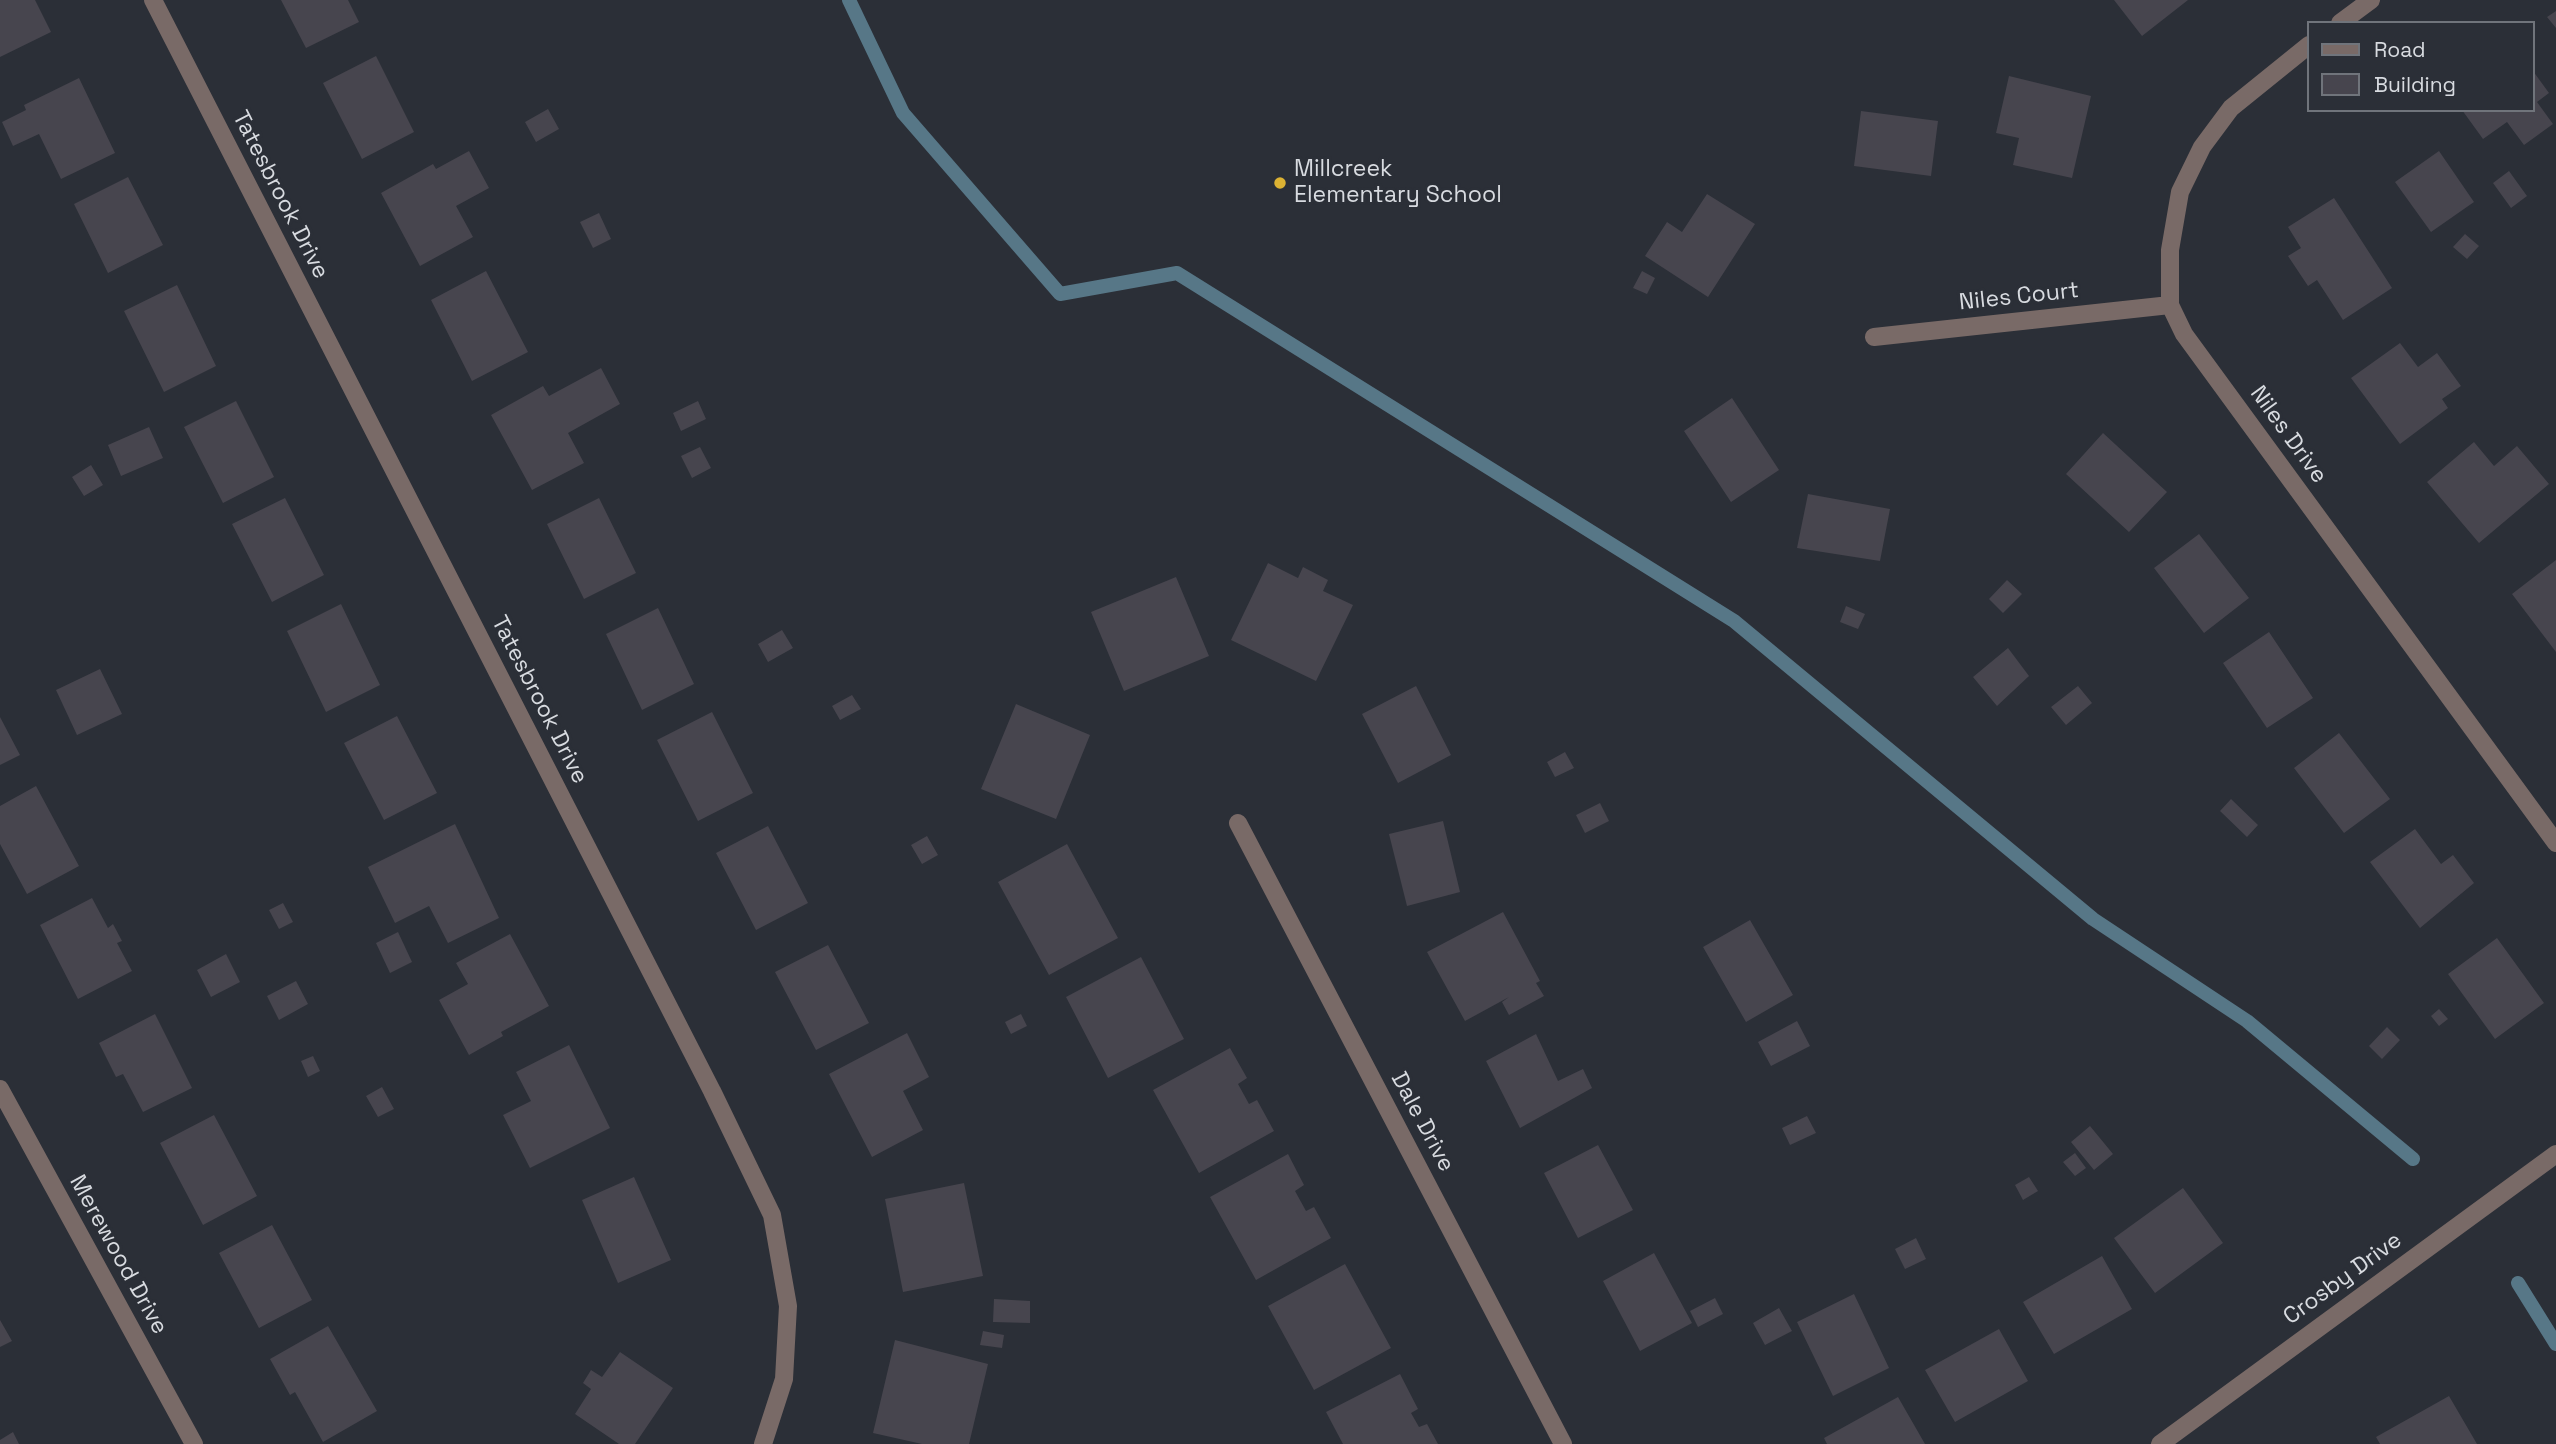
<!DOCTYPE html>
<style>
body{margin:0}
#map{position:relative;width:2556px;height:1444px;overflow:hidden;background:#2b2f37;font-family:"Space Grotesk",sans-serif}
canvas{display:block}
.legend{position:absolute;left:2307px;top:21px;width:228px;height:91px;box-sizing:border-box;background:#2b2f37;border:2px solid #70747b;margin:0;padding:9px 12px;list-style:none;font-size:21px;color:#d8dbe0}
.legend li{display:flex;align-items:center;gap:14px;height:35px}
.legend b{width:35px;border:2px solid #70747b}
</style>
<div id="map">
<canvas width="2556" height="1444"></canvas>
<ul class="legend">
<li><b style="height:9px;background:#796a67"></b>Road</li>
<li><b style="height:19px;background:#47454e"></b>Building</li>
</ul>
</div>
<script>
const ctx = document.querySelector('canvas').getContext('2d');
ctx.lineJoin = 'round';
const poly = rows => new Path2D(rows.map(r => 'M' + r).join(''));
function trace(path, color, width, dash) { ctx.strokeStyle = color; ctx.lineWidth = width; ctx.lineCap = dash ? 'butt' : 'round'; ctx.setLineDash(dash || []); ctx.stroke(path); }
function fillPath(path, color) { ctx.fillStyle = color; ctx.fill(path, 'evenodd'); }
function label(font, color, halo, rows, align = 'center') {
  ctx.font = font + ' "Space Grotesk",sans-serif'; ctx.lineWidth = 6; ctx.setLineDash([]); ctx.textBaseline = 'middle'; ctx.strokeStyle = halo; ctx.fillStyle = color; for (const [text, x, y, turn = 0] of rows) {
    ctx.save(); ctx.translate(x, y); ctx.rotate((+turn || 0) * Math.PI / 180); ctx.textAlign = isNaN(turn) ? turn : align; if (halo) ctx.strokeText(text, 0, 0); ctx.fillText(text, 0, 0); ctx.restore();
  }
}
trace(poly([
 [849,0,903,113,1060,294,1177,273,1734,621,2093,919,2247,1021,2413,1159],
 [2518,1283,2556,1344]
]), '#577787', 14);
fillPath(poly([
 [0,0,35,0,51,32,0,57],
 [281,0,348,0,359,22,306,48],
 [2114,0,2188,0,2142,36],
 [2556,11,2556,28,2547,17],
 [376,56,414,132,362,159,323,83],
 [2533,71,2549,93,2537,102,2553,124,2524,145,2507,122,2483,139,2462,110,2533,110],
 [2009,76,2091,96,2072,178,2013,165,2019,138,1996,133],
 [79,78,115,153,61,179,39,134,13,146,2,122,26,110,24,105],
 [548,109,559,129,536,142,525,122],
 [1861,111,1938,121,1931,176,1854,166],
 [469,151,489,188,456,206,473,237,420,266,381,193,433,164,436,169],
 [2439,151,2474,202,2431,232,2395,182],
 [2509,171,2527,196,2511,208,2493,183],
 [128,177,163,245,108,273,74,204],
 [1707,194,1755,224,1708,297,1645,256,1667,222,1682,232],
 [2334,198,2392,288,2343,320,2317,280,2308,286,2288,256,2301,248,2288,227],
 [599,213,611,239,593,248,580,222],
 [2465,234,2479,246,2467,259,2453,247],
 [486,271,528,352,472,381,431,300],
 [1642,271,1655,278,1647,294,1633,288],
 [177,285,216,366,164,392,124,311],
 [2400,343,2418,367,2437,353,2461,386,2442,399,2448,408,2400,444,2351,378],
 [601,368,620,404,568,433,584,463,532,490,491,415,543,386,549,396],
 [1732,398,1779,470,1731,502,1684,431],
 [236,401,274,477,223,503,184,427],
 [698,401,706,419,681,431,673,413],
 [149,427,163,458,121,476,108,445],
 [2103,433,2167,492,2129,532,2066,474],
 [2474,442,2494,466,2517,446,2549,484,2479,543,2427,482],
 [700,447,711,468,692,478,681,456],
 [91,465,103,485,84,496,72,477],
 [1808,494,1890,509,1880,561,1797,548],
 [285,498,324,575,272,602,232,524],
 [599,498,636,573,584,599,547,524],
 [2199,534,2249,598,2204,633,2154,568],
 [2556,560,2556,652,2512,594],
 [1268,563,1298,578,1303,567,1328,580,1323,591,1353,605,1316,681,1231,640],
 [1176,577,1209,656,1124,691,1091,612],
 [2007,580,2022,594,2003,613,1989,599],
 [341,604,380,685,326,712,287,631],
 [1846,606,1865,614,1858,629,1840,622],
 [658,608,694,684,642,710,606,634],
 [782,630,793,648,768,662,758,644],
 [2269,632,2313,698,2267,728,2223,663],
 [2008,648,2029,676,1997,706,1973,677],
 [100,669,122,714,77,735,56,690],
 [1416,686,1451,755,1398,783,1362,714],
 [2078,686,2092,703,2066,725,2051,707],
 [852,695,861,709,840,720,832,706],
 [1016,704,1090,735,1056,819,981,789],
 [712,712,753,793,698,821,657,740],
 [397,716,437,793,384,820,344,743],
 [0,717,20,755,0,765],
 [2339,733,2390,799,2344,833,2294,768],
 [1565,752,1574,768,1555,777,1547,762],
 [36,786,79,866,27,894,0,844,0,806],
 [2231,799,2258,825,2247,837,2220,811],
 [1600,803,1609,821,1585,833,1576,815],
 [1443,821,1460,892,1407,906,1389,834],
 [455,824,499,918,448,943,429,906,395,923,368,867],
 [768,826,808,903,756,930,716,853],
 [2415,829,2441,864,2453,855,2474,883,2420,928,2370,862],
 [927,836,938,855,922,864,911,845],
 [1067,844,1118,938,1049,975,998,882],
 [92,898,108,928,113,924,122,941,117,943,132,971,78,999,40,925],
 [283,903,293,922,279,929,269,910],
 [1503,912,1540,981,1536,983,1544,996,1509,1015,1502,1002,1509,997,1465,1021,1427,952],
 [1750,920,1793,995,1746,1022,1703,947],
 [398,932,412,962,390,973,376,943],
 [510,934,549,1006,501,1032,503,1036,469,1055,439,1000,468,984,456,963],
 [2497,938,2544,1003,2495,1039,2448,974],
 [828,945,869,1023,816,1050,775,972],
 [226,954,240,982,211,997,197,970],
 [1141,957,1184,1039,1108,1078,1066,997],
 [296,981,308,1004,279,1020,267,996],
 [2439,1009,2448,1019,2439,1026,2431,1016],
 [155,1014,192,1088,143,1112,123,1074,116,1077,99,1043],
 [1021,1014,1027,1026,1011,1034,1005,1022],
 [1797,1021,1810,1046,1771,1066,1758,1042],
 [2387,1027,2400,1040,2382,1059,2369,1046],
 [907,1033,929,1077,903,1091,923,1130,872,1157,829,1074],
 [1536,1034,1558,1081,1583,1069,1592,1088,1520,1128,1486,1061],
 [569,1045,610,1128,530,1168,503,1115,531,1101,516,1072],
 [1230,1048,1247,1078,1238,1084,1249,1104,1257,1100,1274,1131,1199,1173,1153,1090],
 [313,1056,320,1071,308,1077,301,1061],
 [382,1087,394,1109,378,1117,366,1096],
 [214,1115,257,1196,203,1225,160,1143],
 [1807,1116,1816,1133,1790,1145,1782,1128],
 [2090,1126,2113,1154,2094,1170,2071,1142],
 [1598,1145,1633,1210,1578,1238,1544,1173],
 [2075,1153,2086,1168,2075,1176,2063,1162],
 [1288,1154,1304,1185,1295,1191,1306,1211,1314,1207,1331,1238,1256,1280,1210,1197],
 [634,1177,671,1260,618,1283,582,1200],
 [2029,1177,2038,1191,2023,1200,2015,1185],
 [964,1183,983,1276,903,1292,885,1199],
 [2183,1188,2223,1243,2155,1293,2114,1238],
 [272,1225,312,1300,259,1328,219,1253],
 [1916,1238,1926,1259,1905,1269,1895,1249],
 [1654,1253,1692,1323,1640,1351,1603,1281],
 [2102,1256,2132,1309,2054,1354,2023,1302],
 [1345,1264,1391,1348,1314,1390,1268,1306],
 [1854,1294,1889,1368,1833,1396,1797,1322],
 [1715,1298,1723,1314,1698,1327,1690,1311],
 [994,1299,1030,1301,1030,1323,993,1322],
 [1779,1308,1792,1331,1765,1345,1753,1323],
 [0,1320,12,1341,0,1347],
 [328,1326,377,1411,323,1442,295,1392,290,1395,270,1359],
 [1999,1329,2028,1381,1955,1422,1925,1370],
 [983,1331,1004,1335,1002,1348,980,1345],
 [895,1340,988,1364,969,1444,922,1444,873,1433],
 [620,1352,673,1388,635,1444,619,1444,575,1414,591,1389,583,1383,591,1370,602,1377],
 [1400,1374,1418,1409,1411,1413,1419,1427,1427,1424,1438,1444,1343,1444,1326,1412],
 [2449,1396,2477,1444,2380,1444,2376,1437],
 [1898,1397,1925,1444,1827,1444,1824,1438],
 [13,1432,19,1444,0,1444,0,1440]
]), '#47454e');
trace(poly([
 [153,0,712,1091,772,1215,788,1306,784,1379,763,1444],
 [2340,23,2371,0],
 [2309,45,2231,108,2202,147,2180,192,2170,250,2170,305,2184,334,2556,843],
 [1874,337,2170,305],
 [1238,823,1563,1444],
 [0,1089,194,1444],
 [2160,1444,2556,1154]
]), '#796a67', 18);
for (const [x, y, r, color] of [
 [1280,183,7,"#dcb233"]
]) { const dot = new Path2D(); dot.arc(x, y, r, 0, 2 * Math.PI); ctx.fillStyle = color; ctx.fill(dot); trace(dot, '#2b2f37', 2.5); }
label('23px', '#d8dbe0', '#2b2f37', [
 ["Millcreek",1294,170],
 ["Elementary School",1294,196]
], 'left');
label('23px', '#d8dbe0', '#2b2f37', [
 ["Tatesbrook Drive",280,195,63],
 ["Niles Court",2019,297,-6],
 ["Niles Drive",2288,435,54],
 ["Tatesbrook Drive",539,700,63],
 ["Dale Drive",1422,1122,62],
 ["Merewood Drive",118,1255,61],
 ["Crosby Drive",2343,1279,-36]
]);
</script>
